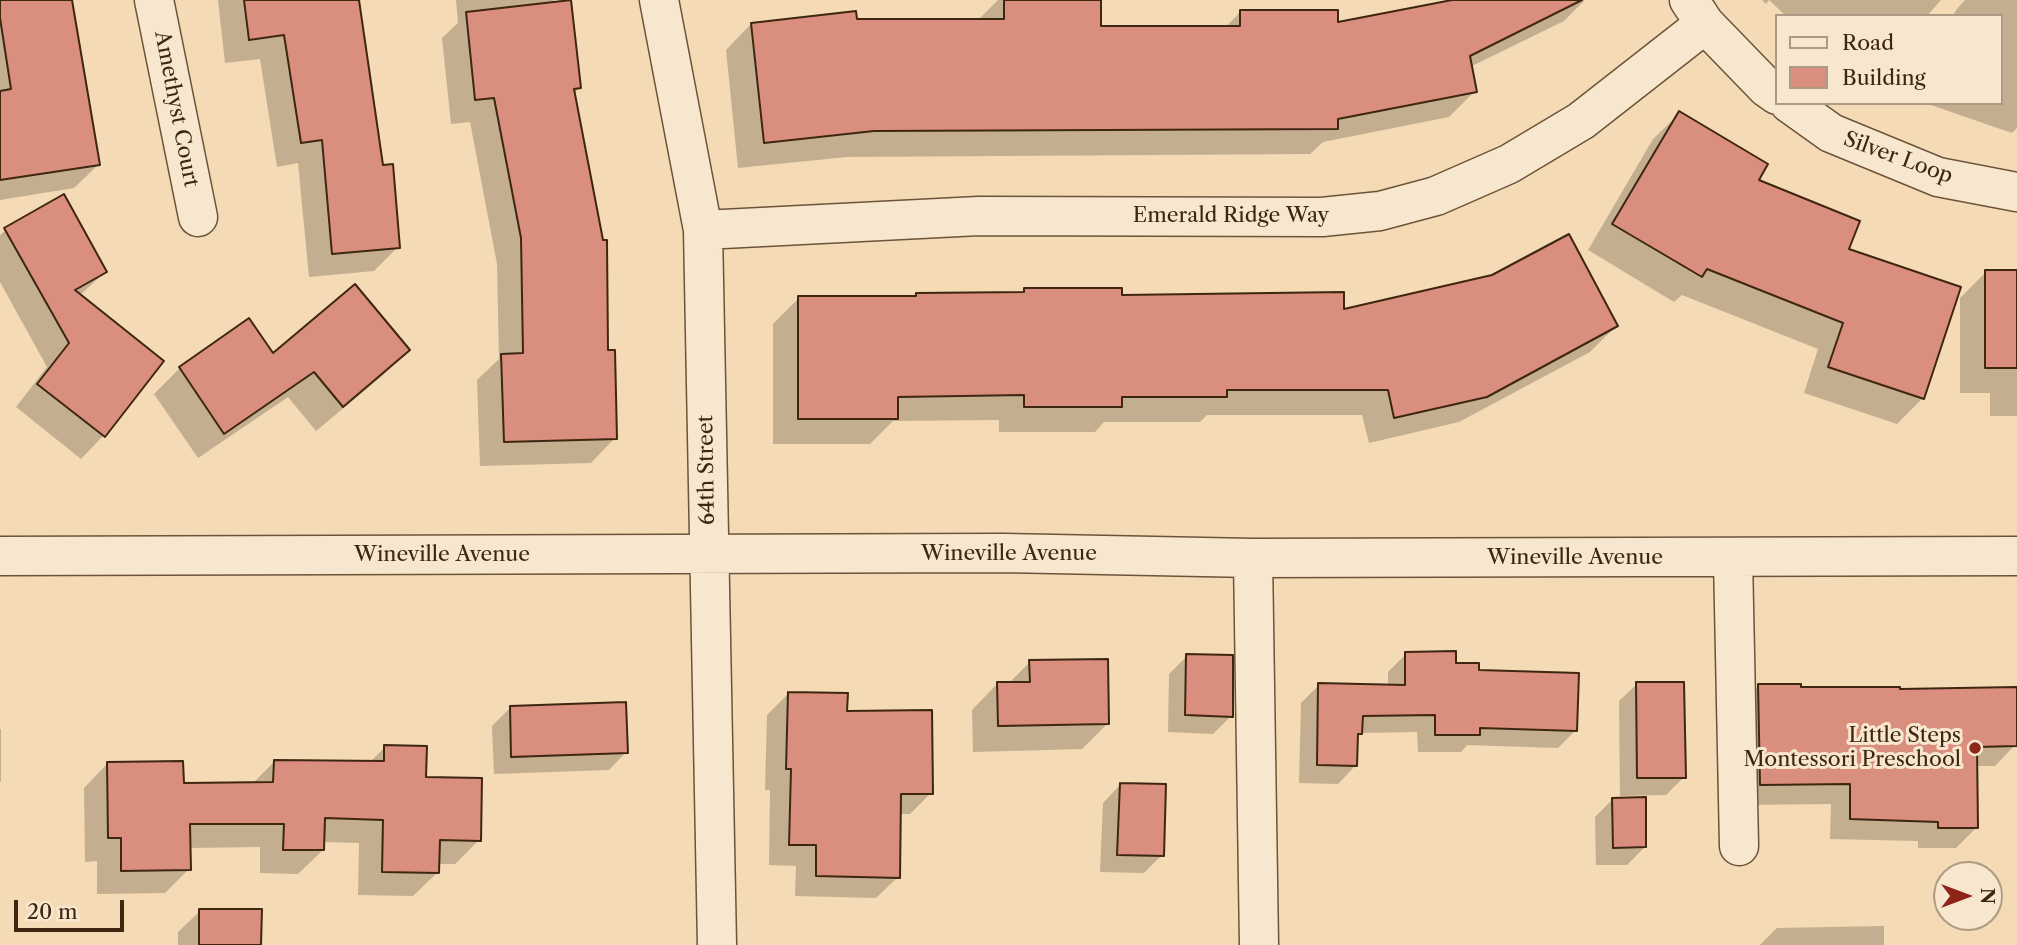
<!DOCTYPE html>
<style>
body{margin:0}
#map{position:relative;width:2017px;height:945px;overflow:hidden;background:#f4dab5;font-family:"Libre Caslon Text",serif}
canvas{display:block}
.legend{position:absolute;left:1775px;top:14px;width:228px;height:91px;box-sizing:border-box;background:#f8e7cf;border:2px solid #ae9a83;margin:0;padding:9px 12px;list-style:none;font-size:21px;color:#3e2610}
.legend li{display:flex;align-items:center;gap:14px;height:35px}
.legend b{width:35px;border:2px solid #ae9a83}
.north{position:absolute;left:1933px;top:861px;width:70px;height:70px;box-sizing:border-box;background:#f8e7cf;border:2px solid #ae9a83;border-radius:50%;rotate:90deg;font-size:19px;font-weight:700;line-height:28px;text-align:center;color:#3e2610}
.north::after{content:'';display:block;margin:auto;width:24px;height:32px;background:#8f2418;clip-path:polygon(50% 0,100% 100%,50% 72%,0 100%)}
.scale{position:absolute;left:14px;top:900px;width:110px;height:32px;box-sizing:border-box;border:4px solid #3e2610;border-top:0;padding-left:9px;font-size:21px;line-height:24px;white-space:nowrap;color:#3e2610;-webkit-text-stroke:5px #f8e7cf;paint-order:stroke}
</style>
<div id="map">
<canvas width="2017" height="945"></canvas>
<ul class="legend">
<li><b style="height:9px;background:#f8e7cf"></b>Road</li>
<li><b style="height:19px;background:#da8e7d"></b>Building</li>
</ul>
<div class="north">N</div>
<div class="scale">20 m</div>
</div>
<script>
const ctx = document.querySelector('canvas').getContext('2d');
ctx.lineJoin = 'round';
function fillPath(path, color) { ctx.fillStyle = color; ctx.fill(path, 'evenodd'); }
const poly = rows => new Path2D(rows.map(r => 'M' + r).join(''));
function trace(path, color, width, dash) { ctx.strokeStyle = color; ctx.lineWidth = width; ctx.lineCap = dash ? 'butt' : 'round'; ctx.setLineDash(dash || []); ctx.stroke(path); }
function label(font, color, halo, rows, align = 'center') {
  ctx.font = font + ' "Libre Caslon Text",serif'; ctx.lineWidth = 6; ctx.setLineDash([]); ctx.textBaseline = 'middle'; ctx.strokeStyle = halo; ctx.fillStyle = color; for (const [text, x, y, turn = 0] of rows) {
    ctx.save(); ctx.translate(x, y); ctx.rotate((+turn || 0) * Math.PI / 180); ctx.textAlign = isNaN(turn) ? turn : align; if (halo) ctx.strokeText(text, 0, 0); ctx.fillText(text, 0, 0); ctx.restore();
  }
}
fillPath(poly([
 [0,0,71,0,98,165,74,188,0,200],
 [218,0,357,0,382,167,398,247,374,271,309,277,298,163,277,167,260,59,225,63],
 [456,0,553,0,579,88,573,94,615,438,591,463,480,466,477,380,499,359,497,264,470,122,451,124,442,38,458,23],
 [998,0,1100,0,1100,28,1225,28,1240,12,1336,24,1455,0,1585,0,1564,21,1470,67,1475,91,1449,117,1323,142,1310,154,847,157,738,168,726,50,751,24,979,19],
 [1762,0,1941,0,1927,16,1786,16,1769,0,1766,4],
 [1965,0,2017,0,2017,128,2012,133,1925,103,2001,103,2001,16,1953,16,1956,10],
 [1679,114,1756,181,1847,250,1923,398,1897,424,1804,393,1818,349,1682,295,1674,302,1588,250,1653,139],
 [6,230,105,272,79,296,162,362,103,436,81,459,16,407,47,367,0,282,0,235],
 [1986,272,2017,272,2017,416,1990,416,1990,393,1960,393,1960,298],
 [1025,290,1342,311,1616,326,1590,352,1459,422,1369,443,1362,415,1207,415,1200,422,1104,422,1095,432,999,432,999,420,893,421,870,444,773,444,773,324,799,298,913,298,916,295,1021,294],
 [408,350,382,376,316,431,288,397,198,458,154,394,180,368,273,355],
 [1406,654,1477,672,1576,730,1558,748,1467,745,1461,752,1418,752,1417,732,1360,733,1357,737,1355,766,1338,784,1299,783,1301,703,1319,685,1388,686,1388,672],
 [1187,656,1231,716,1213,734,1168,732,1169,674],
 [1030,662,1108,723,1082,749,973,752,972,710,997,684,1008,684],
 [1637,684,1684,777,1666,795,1620,796,1619,701],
 [1758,686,1799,689,2015,745,1995,766,1976,766,1976,828,1956,848,1918,848,1918,841,1830,839,1831,804,1740,805,1738,707],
 [788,694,931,793,910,814,899,814,898,877,876,898,795,896,796,866,769,865,770,790,765,790,767,715],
 [510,708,626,752,609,770,494,774,492,726],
 [1,729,1,782,0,782,0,729],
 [385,747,425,778,479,840,455,864,438,864,438,872,413,896,358,895,359,843,323,842,323,850,298,874,260,873,260,847,189,848,189,869,165,893,97,894,97,861,85,862,84,788,108,763,182,785,252,784,275,761,369,763],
 [1120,785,1162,855,1144,873,1100,872,1103,803],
 [1613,799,1645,847,1627,865,1596,865,1595,817],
 [200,911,260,945,178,945,178,932],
 [1884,926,1884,945,1760,945,1777,928]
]), '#0003');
const building = poly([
 [0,0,72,0,100,165,0,180,0,91,11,89,0,18,0,0],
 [244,0,359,0,383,165,393,164,400,248,332,254,322,140,301,143,284,35,249,40,244,0],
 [571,0,581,88,574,89,603,240,607,240,608,350,615,350,617,439,504,442,501,354,523,353,521,238,494,98,475,100,466,12,571,0],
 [1004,0,1101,0,1101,26,1240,26,1240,10,1338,10,1338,22,1452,0,1582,0,1470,56,1477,92,1338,119,1338,129,874,131,764,143,751,23,856,11,857,19,1004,19,1004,0],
 [1679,111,1768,164,1759,180,1860,221,1849,249,1961,287,1924,399,1828,367,1843,323,1707,269,1702,277,1612,224,1679,111],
 [64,194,107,272,75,290,164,361,105,437,37,384,69,343,4,228,64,194],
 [1569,234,1618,326,1487,397,1394,418,1388,390,1227,390,1227,397,1122,397,1122,407,1024,407,1024,395,898,397,898,419,798,419,798,296,916,296,916,293,1024,292,1024,288,1122,288,1122,295,1344,292,1344,309,1492,275,1569,234],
 [1985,270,2017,270,2017,368,1985,368,1985,270],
 [355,284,410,350,343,407,314,372,224,434,179,367,249,318,273,353,355,284],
 [1456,651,1456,663,1479,663,1479,670,1579,673,1577,731,1480,728,1480,735,1435,735,1435,715,1363,716,1362,734,1358,734,1357,766,1317,765,1318,683,1405,685,1405,652,1456,651],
 [1186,654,1233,655,1233,717,1185,715,1186,654],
 [1108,659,1109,724,998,726,997,682,1030,682,1029,660,1108,659],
 [1636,682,1684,682,1686,778,1637,778,1636,682],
 [1758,684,1801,684,1801,687,1900,687,1900,689,2017,687,2017,746,1977,747,1978,828,1938,828,1938,822,1850,819,1850,784,1760,785,1758,684],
 [788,692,848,693,847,711,932,710,933,794,901,794,900,878,816,876,816,845,789,845,791,769,786,769,788,692],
 [626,702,628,753,511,757,510,706,626,702],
 [384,745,427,746,426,777,482,778,481,841,440,840,439,873,382,872,383,820,325,818,324,850,283,850,284,824,190,824,191,870,121,871,121,838,108,838,107,762,183,761,184,783,273,782,274,760,384,761,384,745],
 [1120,783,1166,784,1164,856,1117,855,1120,783],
 [1646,797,1646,847,1613,848,1612,798,1646,797],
 [199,909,262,909,261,945,199,945,199,909]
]);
fillPath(building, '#da8e7d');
trace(building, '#3e2610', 2);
const minor = poly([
 [154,0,198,217],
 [659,0,703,230,717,945],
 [1689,0,1705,24,1767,88,1777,95],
 [1789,103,1831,133,1938,177,2017,192],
 [703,230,979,216,1322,217,1380,211,1436,196,1509,164,1581,121,1705,24],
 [0,556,1003,553,1253,558,2017,556],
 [1253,558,1259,945],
 [1733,558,1739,846]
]);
trace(minor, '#6c5339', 41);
trace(minor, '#f8e7cf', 38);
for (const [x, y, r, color] of [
 [1975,748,7,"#8f2418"]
]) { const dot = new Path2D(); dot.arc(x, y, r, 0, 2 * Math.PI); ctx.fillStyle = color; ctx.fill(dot); trace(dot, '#f8e7cf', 2.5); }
label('21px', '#3e2610', '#f8e7cf', [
 ["Amethyst Court",176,109,79],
 ["Silver Loop",1898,158,20],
 ["Emerald Ridge Way",1231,216],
 ["64th Street",707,470,-91],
 ["Wineville Avenue",1009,554],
 ["Wineville Avenue",442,555],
 ["Wineville Avenue",1575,558]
]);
label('21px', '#3e2610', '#f8e7cf', [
 ["Little Steps",1961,736],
 ["Montessori Preschool",1961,760]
], 'right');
</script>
